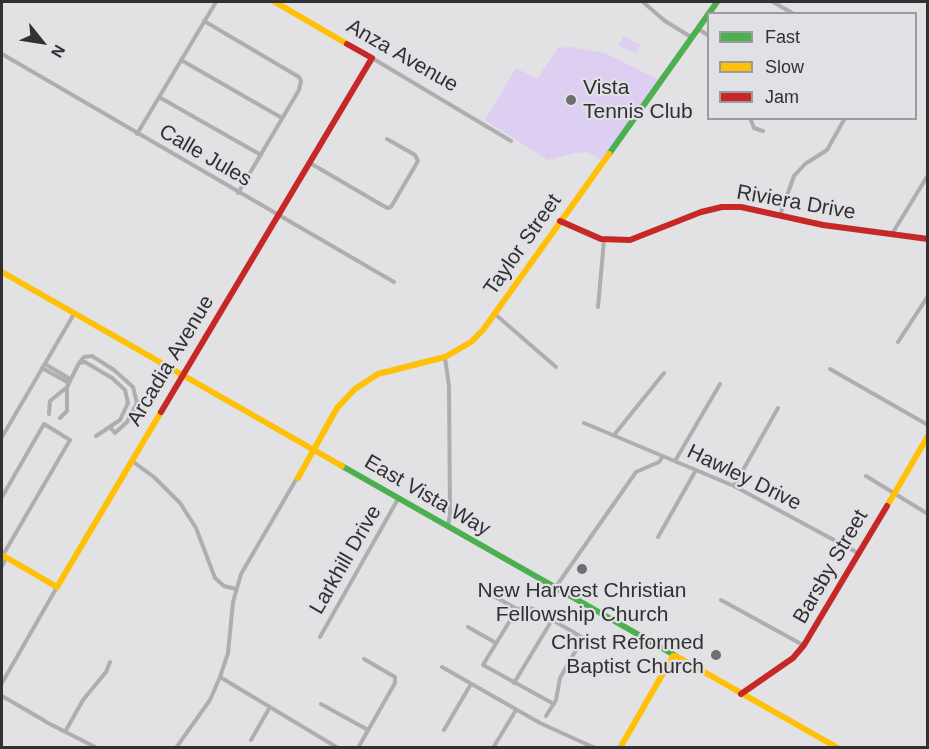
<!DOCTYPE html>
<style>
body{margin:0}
#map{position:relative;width:929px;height:749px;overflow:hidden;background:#e2e1e3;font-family:Arial,sans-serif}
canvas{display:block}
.frame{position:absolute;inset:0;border:3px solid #313032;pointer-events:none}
.legend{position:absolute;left:707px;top:12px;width:210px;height:108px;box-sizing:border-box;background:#e1e0e4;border:2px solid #9b9a9d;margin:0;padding:8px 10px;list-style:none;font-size:18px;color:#313032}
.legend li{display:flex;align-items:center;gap:12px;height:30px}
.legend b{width:30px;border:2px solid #9b9a9d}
.north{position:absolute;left:12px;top:12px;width:60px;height:60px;-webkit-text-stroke:4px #e1e0e4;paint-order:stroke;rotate:120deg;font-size:16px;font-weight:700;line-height:24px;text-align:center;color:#313032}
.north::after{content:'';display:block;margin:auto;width:21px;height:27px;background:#313032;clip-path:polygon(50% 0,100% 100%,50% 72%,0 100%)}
</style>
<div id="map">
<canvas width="929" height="749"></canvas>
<div class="frame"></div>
<ul class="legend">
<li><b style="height:8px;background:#4caf50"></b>Fast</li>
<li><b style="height:8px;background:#ffc107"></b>Slow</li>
<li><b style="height:8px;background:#c62828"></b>Jam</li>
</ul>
<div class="north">N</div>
</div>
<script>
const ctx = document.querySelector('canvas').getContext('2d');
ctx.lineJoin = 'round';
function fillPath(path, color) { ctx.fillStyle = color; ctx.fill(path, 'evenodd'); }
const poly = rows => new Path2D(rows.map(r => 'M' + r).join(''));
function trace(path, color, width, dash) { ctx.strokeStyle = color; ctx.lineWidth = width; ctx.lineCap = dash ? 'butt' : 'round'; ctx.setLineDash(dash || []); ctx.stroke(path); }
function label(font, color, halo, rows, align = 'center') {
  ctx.font = font + ' Arial,sans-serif'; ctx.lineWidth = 4.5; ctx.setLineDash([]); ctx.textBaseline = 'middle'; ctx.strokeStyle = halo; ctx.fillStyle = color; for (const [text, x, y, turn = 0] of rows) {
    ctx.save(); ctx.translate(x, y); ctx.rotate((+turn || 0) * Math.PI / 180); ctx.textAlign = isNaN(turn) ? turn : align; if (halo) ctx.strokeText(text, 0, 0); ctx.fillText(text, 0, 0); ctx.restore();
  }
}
fillPath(poly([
 [624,36,640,45,637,54,618,45],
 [570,47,605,53,659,80,602,161,588,152,574,153,548,160,485,120,516,68,537,79,558,48]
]), '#dccff1');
trace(poly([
 [643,2,665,21,691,37],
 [773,2,794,14],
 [204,21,299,77,301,81,299,90,238,193],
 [698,29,708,35],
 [2,54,394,282],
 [372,58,511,141],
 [181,60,282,118],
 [159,97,261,155],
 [750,118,754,128,763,131],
 [137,134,216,2],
 [310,163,387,208,391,207,418,161,415,155,387,139],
 [780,215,794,176,805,164,827,150,845,118],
 [892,234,928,175],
 [598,307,604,240],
 [495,314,556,367],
 [898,342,928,296],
 [445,358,449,386,450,514,448,526],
 [45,364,70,379],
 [42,368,69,383],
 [830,369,928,425],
 [49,414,50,401,66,388],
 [60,418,67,411,67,387,79,363],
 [584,423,734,486,858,553],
 [614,435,664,373],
 [96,436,120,420,128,403,125,390,112,378,85,362,79,363,84,357,92,356,114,370,133,387,137,403,127,422,115,433,110,427],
 [2,437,74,314],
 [132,461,154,477,180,503,196,528,215,578,224,586,236,589],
 [675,461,720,384],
 [866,476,928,514],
 [734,486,778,408],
 [2,497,44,424,70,440,3,555],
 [658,537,696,470],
 [2,566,6,558],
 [555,588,636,472,659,462,663,456],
 [488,593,517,609],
 [721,600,803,645],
 [517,609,483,665,554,704],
 [517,609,529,607,537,611,597,646],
 [468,627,496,643],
 [320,637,398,499],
 [442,667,540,723,595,748],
 [220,677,338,748],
 [2,683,57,587],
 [514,683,552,620],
 [2,696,45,721],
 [321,704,368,730],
 [546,716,556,700,560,678,583,638],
 [46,722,97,748],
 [444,730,471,684],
 [65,732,83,700,106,672,110,662],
 [251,740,270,707],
 [176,748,210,700,220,677,228,653,233,602,241,574,297,478],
 [358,748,395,683,395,677,364,659],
 [493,748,516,710]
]), '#aeadaf', 4);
trace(poly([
 [609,154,717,2],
 [342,466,676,656]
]), '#4caf50', 6);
trace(poly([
 [275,2,347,44],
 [2,272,342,466],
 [298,478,337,408,355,389,378,374,445,357,471,342,483,330,609,154],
 [887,506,928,436],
 [2,555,57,587,161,412],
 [676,656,838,748],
 [620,748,673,656]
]), '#ffc107', 6);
trace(poly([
 [560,221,601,239,630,240,701,212,722,207,741,207,823,225,928,239],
 [161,412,372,58,347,44],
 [741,694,793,658,804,645,887,506]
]), '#c62828', 6);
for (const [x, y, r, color] of [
 [571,100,6,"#6f6e70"],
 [582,569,6,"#6f6e70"],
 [716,655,6,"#6f6e70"]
]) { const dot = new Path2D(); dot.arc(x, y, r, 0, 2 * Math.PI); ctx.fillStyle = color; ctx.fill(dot); trace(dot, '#e1e0e4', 2); }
label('21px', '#313032', '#e1e0e4', [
 ["Anza Avenue",402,56,30],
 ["Calle Jules",205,156,30],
 ["Riviera Drive",796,203,10],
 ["Taylor Street",523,245,-55],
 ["Arcadia Avenue",171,361,-59],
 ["Hawley Drive",744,478,26],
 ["East Vista Way",427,496,30],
 ["Larkhill Drive",346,560,-60],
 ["Barsby Street",831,567,-60]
]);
label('21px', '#313032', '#e1e0e4', [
 ["Vista",583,88],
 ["Tennis Club",583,112],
 ["New Harvest Christian",582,591,"center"],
 ["Fellowship Church",582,615,"center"],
 ["Christ Reformed",704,643,"right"],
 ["Baptist Church",704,667,"right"]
], 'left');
</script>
